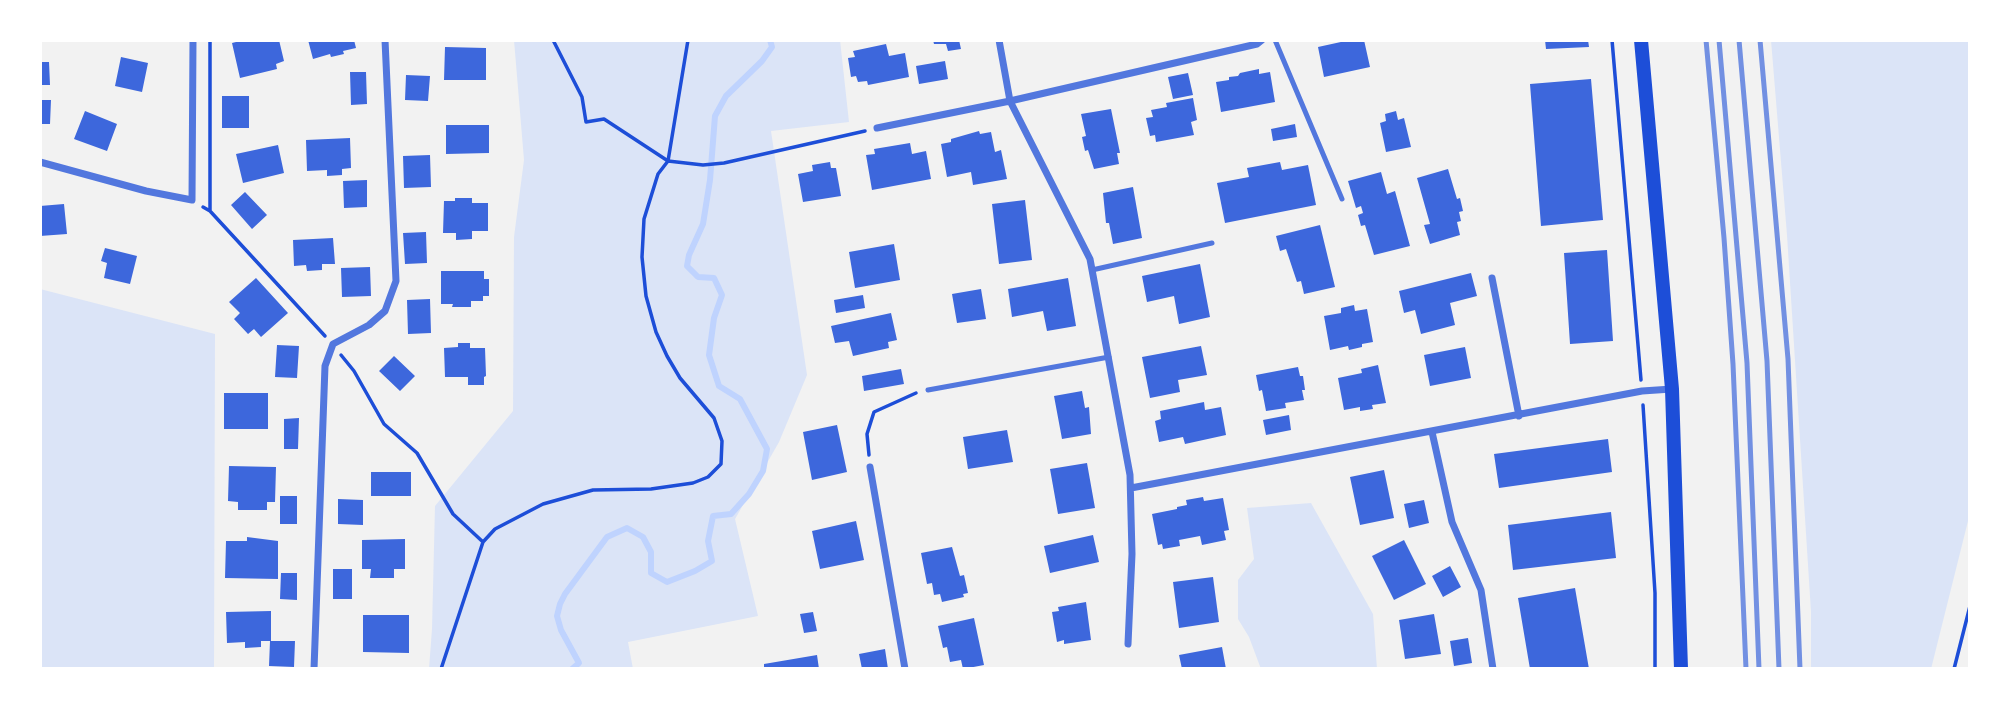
<!DOCTYPE html>
<style>
body{margin:0}
#map{position:relative;width:2010px;height:709px;overflow:hidden;background:#f2f2f2;font-family:Lato,sans-serif}
canvas{display:block}
.frame{position:absolute;inset:0;border:42px solid #fff;pointer-events:none}
</style>
<div id="map">
<canvas width="2010" height="709"></canvas>
<div class="frame"></div>
</div>
<script>
const ctx = document.querySelector('canvas').getContext('2d');
ctx.lineJoin = 'round';
function fillPath(path, color) { ctx.fillStyle = color; ctx.fill(path, 'evenodd'); }
const poly = rows => new Path2D(rows.map(r => 'M' + r).join(''));
function trace(path, color, width, dash) { ctx.strokeStyle = color; ctx.lineWidth = width; ctx.lineCap = dash ? 'butt' : 'round'; ctx.setLineDash(dash || []); ctx.stroke(path); }
fillPath(poly([
 [514,40,840,40,849,122,771,131,807,375,779,442,735,519,758,616,628,642,633,669,429,669,432,629,435,506,513,411,514,237,524,160],
 [1771,40,1970,40,1970,513,1931,669,1811,669,1811,612,1787,235],
 [40,289,215,334,214,669,40,669],
 [1311,503,1373,614,1377,669,1261,669,1249,637,1238,619,1238,580,1254,559,1247,508]
]), '#dbe4f7');
trace(poly([
 [572,669,579,663,561,630,557,616,560,604,565,594,607,537,627,528,643,537,651,552,651,573,667,582,695,571,712,561,708,541,713,516,731,514,749,494,763,471,767,449,740,399,719,386,709,355,714,318,722,295,714,278,698,277,687,266,689,255,703,224,710,180,715,116,726,96,762,61,772,47,770,40]
]), '#bfd3fe', 6);
fillPath(poly([
 [244,40,279,40,284,61,276,64,277,69,240,78,232,43],
 [308,40,354,40,356,48,343,51,344,54,331,57,330,54,313,59],
 [933,40,959,40,961,49,948,51,946,44,934,44],
 [1350,40,1364,40,1370,67,1324,77,1318,47],
 [1545,40,1588,40,1589,47,1546,49],
 [886,44,889,56,905,53,909,77,868,85,867,81,858,82,856,76,851,77,848,58,855,57,853,51],
 [445,47,486,48,486,80,444,80],
 [121,57,148,63,142,92,115,86],
 [945,61,948,79,919,84,916,66],
 [40,62,49,62,50,85,40,85],
 [1259,69,1259,74,1270,72,1275,102,1221,112,1216,82,1229,80,1229,77,1238,76,1240,73],
 [350,72,366,72,367,104,351,105],
 [1188,73,1193,95,1173,99,1168,77],
 [406,75,430,76,428,101,405,100],
 [1591,79,1603,220,1541,226,1530,84],
 [222,96,249,96,249,128,222,128],
 [1193,98,1197,120,1191,122,1194,135,1156,142,1155,135,1150,136,1146,118,1153,117,1151,110,1167,107,1166,103],
 [40,100,51,100,50,124,40,124],
 [1111,109,1120,153,1117,153,1119,164,1094,169,1088,150,1085,151,1082,137,1086,136,1081,114],
 [85,111,117,124,107,151,74,139],
 [1396,111,1398,120,1404,118,1411,147,1386,152,1380,123,1386,121,1385,114],
 [1295,124,1297,137,1273,141,1271,129],
 [446,125,489,125,489,153,446,154],
 [979,131,980,134,991,132,995,152,1001,150,1007,179,973,185,971,172,947,177,941,144,951,142,951,139],
 [350,138,351,168,342,169,342,175,327,176,327,170,307,171,306,140],
 [910,143,912,154,926,151,931,179,872,190,866,155,875,154,874,149],
 [278,145,284,173,243,183,236,154],
 [430,155,431,187,404,188,403,156],
 [830,162,831,168,836,168,841,196,803,202,798,174,813,171,812,165],
 [1280,162,1282,170,1308,165,1316,205,1225,223,1217,183,1249,177,1247,168],
 [1448,169,1457,199,1460,198,1463,211,1459,212,1461,221,1457,222,1460,235,1430,244,1424,225,1430,224,1417,178],
 [1381,172,1387,194,1395,191,1410,246,1374,255,1365,225,1361,226,1358,215,1363,213,1361,206,1356,208,1348,181],
 [367,180,367,207,344,208,343,181],
 [1133,187,1142,238,1113,244,1109,223,1106,223,1103,193],
 [245,192,267,215,252,229,231,205],
 [455,198,472,198,472,203,488,203,488,231,472,231,472,239,456,240,456,233,443,233,444,201,455,201],
 [1025,200,1032,260,999,264,992,204],
 [64,204,67,234,40,236,40,206],
 [1320,225,1335,287,1304,294,1301,281,1297,282,1286,249,1280,251,1276,236],
 [426,232,427,263,405,264,403,233],
 [333,238,335,264,322,264,322,270,307,271,306,265,294,266,293,240],
 [894,244,900,280,855,288,849,252],
 [105,248,137,256,130,284,104,278,107,263,101,261],
 [1607,250,1613,341,1570,344,1564,253],
 [1200,264,1210,317,1179,324,1174,296,1147,302,1142,276],
 [370,267,371,296,342,297,341,268],
 [441,271,484,271,484,279,489,279,489,296,483,296,483,301,471,301,471,307,452,307,453,304,441,304],
 [1471,273,1477,296,1450,303,1455,325,1421,334,1415,310,1404,313,1399,291],
 [256,278,288,313,261,337,254,329,248,334,234,319,240,313,229,302],
 [1068,278,1076,326,1047,331,1043,311,1012,317,1008,289],
 [981,289,986,319,957,323,952,294],
 [863,295,865,308,836,313,834,300],
 [430,299,431,333,408,334,407,300],
 [1354,305,1355,311,1367,309,1373,342,1362,344,1362,347,1349,350,1348,346,1330,350,1324,316,1341,313,1341,308],
 [891,313,897,340,888,342,889,348,853,356,849,341,835,343,831,326],
 [458,343,470,343,470,348,485,348,486,376,484,377,484,385,468,385,468,377,445,377,444,348,458,347],
 [277,345,299,346,297,378,275,377],
 [1201,346,1207,375,1178,380,1180,392,1150,398,1142,357],
 [1465,347,1471,378,1430,386,1424,355],
 [394,356,415,376,400,391,379,371],
 [1378,365,1386,403,1372,405,1373,409,1360,411,1360,407,1344,410,1338,378,1362,373,1361,369],
 [1298,367,1300,376,1303,376,1305,390,1302,390,1304,400,1285,403,1286,408,1266,411,1262,390,1259,391,1256,375],
 [901,369,904,384,864,391,862,376],
 [1082,391,1085,408,1089,407,1091,434,1062,439,1054,396],
 [224,393,268,393,268,429,224,429],
 [1204,402,1205,410,1221,407,1226,435,1185,444,1183,437,1159,442,1155,421,1161,419,1160,411],
 [1289,415,1291,430,1266,435,1263,420],
 [299,418,298,449,284,449,284,419],
 [837,425,847,472,812,480,803,432],
 [1007,430,1013,462,968,469,963,437],
 [1608,439,1612,472,1499,488,1494,454],
 [1087,463,1095,508,1058,514,1050,469],
 [229,466,276,467,275,502,267,502,267,510,238,510,238,502,228,501],
 [1384,470,1394,518,1360,525,1350,477],
 [371,472,411,472,411,496,371,496],
 [280,496,297,496,297,524,280,524],
 [1203,497,1204,501,1223,498,1229,530,1224,531,1226,540,1202,545,1200,536,1179,540,1180,546,1163,549,1162,544,1158,545,1152,514,1177,509,1177,507,1187,505,1186,500],
 [338,499,363,500,363,525,338,524],
 [1424,500,1429,523,1409,528,1404,504],
 [1611,512,1616,558,1513,570,1508,525],
 [856,521,864,560,820,569,812,531],
 [1093,535,1099,562,1050,573,1044,546],
 [247,537,278,541,278,579,225,578,226,541,247,541],
 [405,539,405,569,394,569,394,578,370,578,371,569,362,569,362,540],
 [1404,540,1426,584,1394,600,1372,556],
 [952,547,960,576,964,575,968,593,963,594,964,597,942,602,940,594,934,595,932,583,927,584,921,553],
 [1450,566,1461,587,1443,597,1432,576],
 [333,569,352,569,352,599,333,599],
 [281,573,297,573,297,600,280,599],
 [1213,577,1219,622,1179,628,1173,582],
 [1575,588,1589,669,1530,669,1518,598],
 [1086,602,1091,640,1064,644,1064,640,1057,642,1052,612,1059,611,1058,607],
 [271,611,271,641,261,641,261,647,245,648,245,642,227,643,226,612],
 [813,612,817,631,804,633,800,614],
 [1434,614,1441,654,1405,659,1399,620],
 [363,615,409,615,409,653,363,652],
 [974,618,984,665,963,669,961,660,950,662,947,647,943,648,938,626],
 [1468,638,1472,663,1454,666,1450,641],
 [270,641,295,641,294,667,269,666],
 [1222,647,1226,669,1182,669,1179,655],
 [885,649,888,669,862,669,859,654],
 [817,655,819,669,764,669,764,664]
]), '#3d67dc');
trace(poly([
 [210,40,210,211],
 [553,40,582,97,586,122,604,119,668,161,703,165,724,163,865,131],
 [1612,40,1641,380],
 [203,207,210,211,325,336],
 [341,355,354,371,384,424,417,453,453,514,483,542],
 [1643,405,1655,593,1655,669],
 [869,455,867,434,874,412,916,393],
 [441,669,483,542,495,529,543,504,593,490,651,489,693,483,708,477,721,464,722,441,714,418,680,378,667,356,656,332,646,296,642,257,644,219,658,174,668,161,688,40],
 [1954,669,1970,606]
]), '#1d4ed8', 3.5);
trace(poly([
 [1275,40,1342,199],
 [1092,270,1212,243],
 [928,390,1109,357]
]), '#5277de', 5);
trace(poly([
 [999,40,1010,101,1090,259,1130,475,1132,554,1128,644],
 [877,128,1010,101,1257,44,1262,40],
 [40,162,146,191,192,200,193,40],
 [1492,278,1519,416],
 [1432,432,1452,522,1481,590,1493,669],
 [870,467,905,669],
 [1131,488,1642,391,1672,389],
 [314,669,325,366,333,344,369,325,385,311,396,281,385,40]
]), '#5277de', 7);
trace(poly([
 [1641,40,1672,389,1681,669]
]), '#1d4ed8', 14);
trace(poly([
 [1706,40,1724,238,1733,364,1746,669],
 [1719,40,1747,363,1759,669],
 [1739,40,1767,361,1779,669],
 [1760,40,1788,359,1800,669]
]), '#7290e2', 5);
</script>
